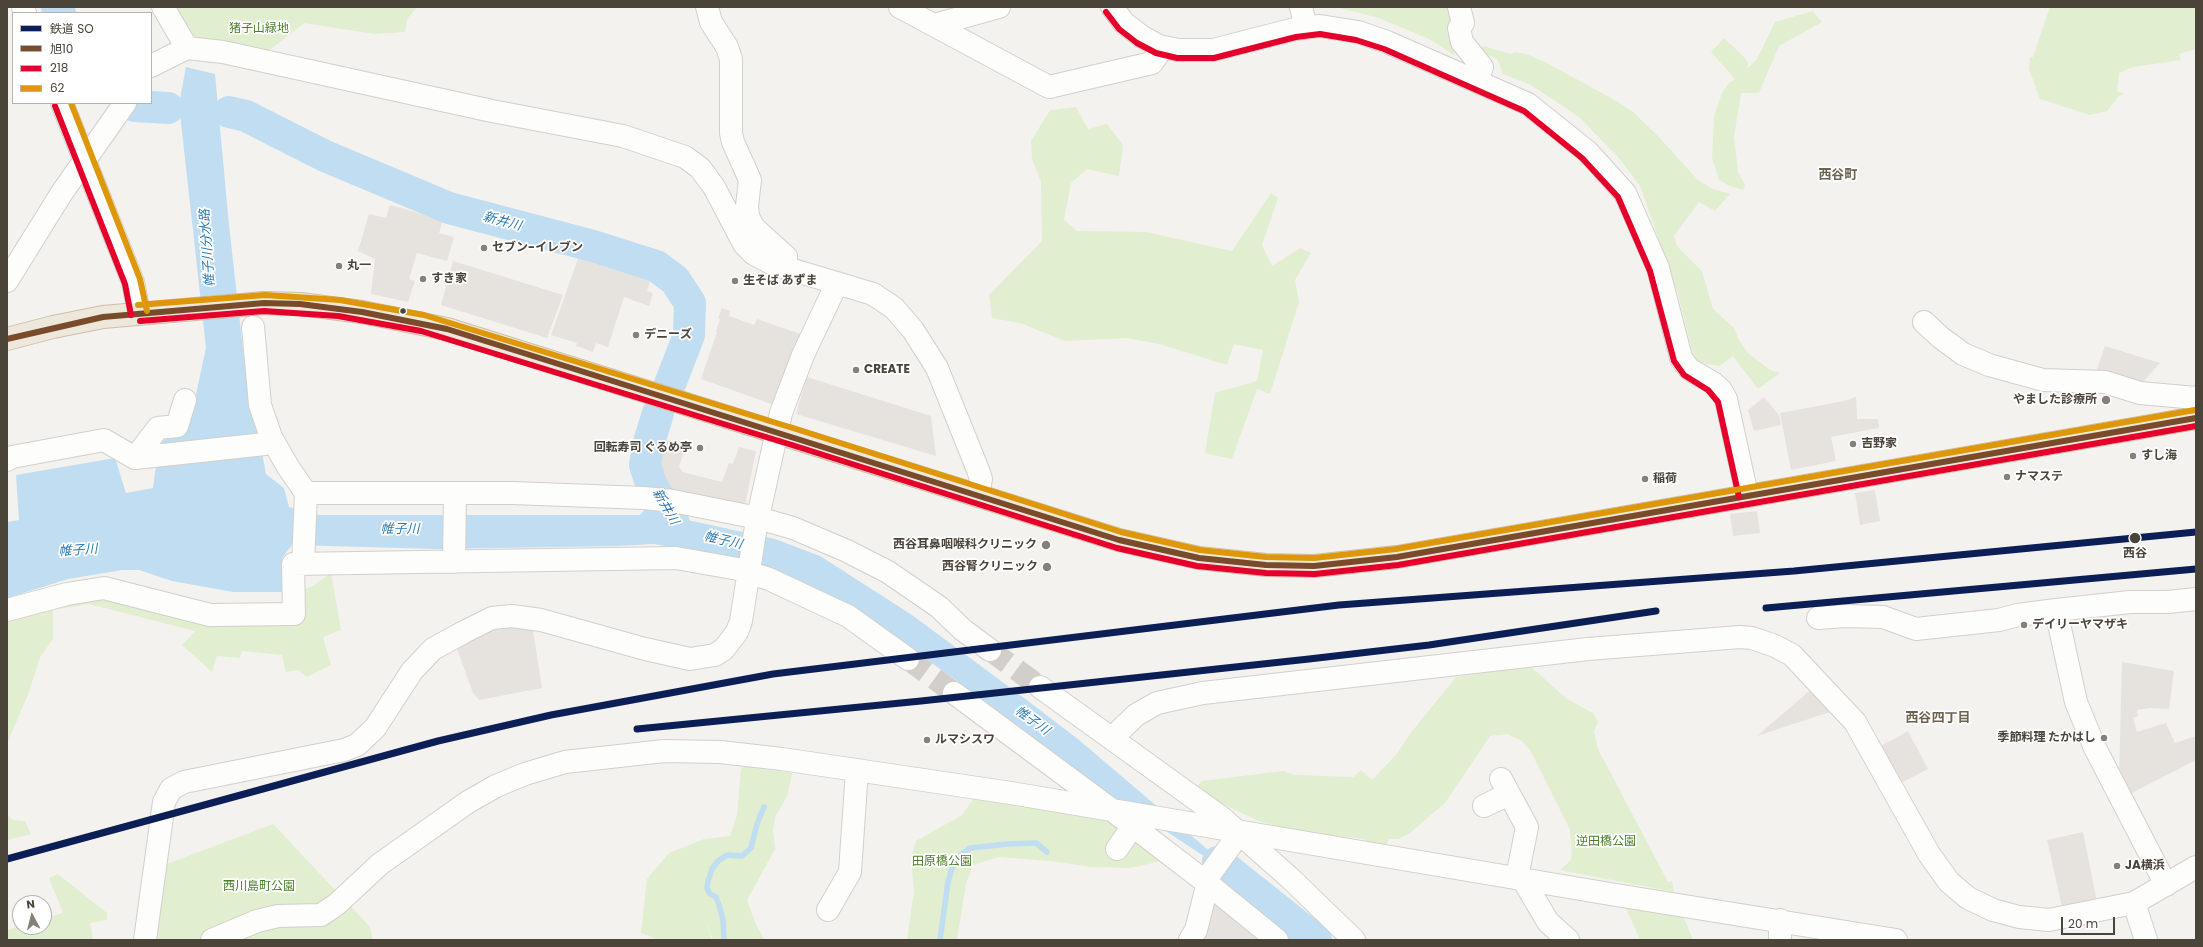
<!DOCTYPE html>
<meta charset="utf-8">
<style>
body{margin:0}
#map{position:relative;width:2203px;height:947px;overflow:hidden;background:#f4f2ee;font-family:Poppins,"Noto Sans JP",sans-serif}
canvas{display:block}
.frame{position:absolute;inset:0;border:8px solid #4b4439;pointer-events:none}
.legend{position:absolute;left:12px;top:12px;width:140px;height:92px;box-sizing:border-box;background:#fff;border:1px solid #b7b4b0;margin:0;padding:5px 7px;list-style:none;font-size:12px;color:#4b4439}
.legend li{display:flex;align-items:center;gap:8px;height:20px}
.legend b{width:20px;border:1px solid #b7b4b0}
.north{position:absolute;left:12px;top:895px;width:40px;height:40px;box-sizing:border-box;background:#fff;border:1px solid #b7b4b0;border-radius:50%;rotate:353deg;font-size:11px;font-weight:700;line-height:16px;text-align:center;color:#4b4439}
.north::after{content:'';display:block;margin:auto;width:14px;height:18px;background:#868178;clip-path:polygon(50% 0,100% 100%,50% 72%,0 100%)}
.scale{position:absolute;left:2061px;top:917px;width:54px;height:18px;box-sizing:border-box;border:2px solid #4b4439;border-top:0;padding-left:5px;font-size:12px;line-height:14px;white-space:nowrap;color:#4b4439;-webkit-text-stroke:3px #fff;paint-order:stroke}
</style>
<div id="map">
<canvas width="2203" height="947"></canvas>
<div class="frame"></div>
<ul class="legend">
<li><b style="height:5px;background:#0c1e56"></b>鉄道 SO</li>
<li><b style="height:5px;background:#7a4b2a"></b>旭10</li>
<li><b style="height:5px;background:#e4002b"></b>218</li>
<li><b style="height:5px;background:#dd9709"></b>62</li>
</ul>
<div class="north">N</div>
<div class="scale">20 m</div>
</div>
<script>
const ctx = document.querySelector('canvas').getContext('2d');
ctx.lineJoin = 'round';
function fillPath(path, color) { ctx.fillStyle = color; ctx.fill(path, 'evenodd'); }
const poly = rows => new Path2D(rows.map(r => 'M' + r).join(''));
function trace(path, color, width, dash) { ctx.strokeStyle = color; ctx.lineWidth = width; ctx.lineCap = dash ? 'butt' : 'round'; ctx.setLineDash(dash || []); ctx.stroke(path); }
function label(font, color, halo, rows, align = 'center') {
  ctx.font = font + ' Poppins,"Noto Sans JP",sans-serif'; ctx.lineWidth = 3.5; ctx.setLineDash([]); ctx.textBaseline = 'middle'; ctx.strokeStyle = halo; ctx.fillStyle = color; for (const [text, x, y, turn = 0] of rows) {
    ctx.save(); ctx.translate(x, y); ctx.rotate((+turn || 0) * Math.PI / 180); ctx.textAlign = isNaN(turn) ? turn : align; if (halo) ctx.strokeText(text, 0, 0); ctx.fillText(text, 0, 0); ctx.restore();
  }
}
fillPath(poly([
 [175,7,417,7,407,19,405,32,375,34,304,23,267,52,198,39,193,35],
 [1336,7,1450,7,1452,17,1448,34,1456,50,1454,55,1431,40,1379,18],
 [2050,7,2196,7,2196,49,2179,54,2181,60,2133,67,2119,73,2117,91,2128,95,2123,94,2118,97,2107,111,2090,115,2040,99,2029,69,2030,57,2033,57],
 [1813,11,1822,22,1779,46,1759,93,1741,93,1734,137,1738,172,1745,185,1743,190,1730,186,1719,180,1712,158,1714,116,1722,93,1729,83,1735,79,1711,52,1724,38,1744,57,1748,63,1747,69,1757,59,1775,22],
 [1484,46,1510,54,1516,52,1526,54,1545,62,1613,99,1632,111,1656,134,1698,180,1713,189,1730,194,1715,211,1699,202,1674,236,1677,246,1702,271,1713,309,1734,328,1739,340,1748,353,1770,370,1780,373,1758,389,1733,356,1720,366,1700,363,1693,355,1678,294,1640,186,1619,158,1579,117,1531,85,1503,74,1497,59,1480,52,1479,48],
 [1076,107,1088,129,1107,124,1123,145,1119,176,1087,169,1071,183,1064,220,1077,231,1146,232,1232,251,1271,193,1278,198,1262,245,1272,266,1300,248,1311,253,1295,280,1299,302,1270,394,1257,389,1232,459,1205,453,1215,393,1257,381,1263,350,1234,344,1227,365,1159,344,1127,338,1065,341,1020,323,992,318,989,295,1042,241,1041,182,1032,159,1031,141,1050,110],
 [331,573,341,630,323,637,331,665,307,677,298,670,286,672,282,655,242,651,240,658,217,656,212,672,182,645,195,631,89,604,53,610,53,639,40,657,29,692,7,744,7,614,92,595,272,622,297,592,313,586],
 [1530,666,1567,699,1593,713,1598,722,1594,731,1598,749,1668,882,1672,881,1674,892,1560,870,1570,861,1572,854,1570,830,1530,750,1522,741,1507,734,1490,736,1445,803,1410,833,1399,839,1389,839,1384,849,1363,839,1349,837,1334,840,1261,822,1194,791,1202,781,1283,771,1295,775,1353,777,1361,770,1372,780,1397,754,1409,735,1456,677],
 [750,763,753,768,792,773,787,796,775,817,773,830,775,849,747,900,755,922,764,940,713,940,704,916,712,940,659,940,641,933,647,879,669,853,704,839,730,836,737,815,741,769],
 [976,795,1107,817,1162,861,1130,868,1092,867,1051,861,998,857,973,865,966,884,957,940,907,940,914,891,911,859,916,841,962,815],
 [7,815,13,820,25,821,31,834,7,840],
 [273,824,370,927,373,940,150,940,159,867],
 [58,874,107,913,107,920,90,923,93,940,7,940,7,930,20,926,44,927,44,918,63,913,49,878],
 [1622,899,1681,911,1693,940,1640,940]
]), '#e1eecf');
fillPath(poly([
 [390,205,443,220,439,233,454,237,447,261,417,253,409,279,415,281,408,302,371,294,375,259,358,251,369,214,386,218],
 [581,250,643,270,652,276,647,291,653,293,649,306,624,297,608,347,596,343,593,352,576,346,577,343,551,335],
 [453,261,563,295,547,338,441,305],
 [722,308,730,311,729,316,754,325,757,319,806,336,795,344,774,405,701,379,717,332,716,331,720,319,718,318],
 [2105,346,2160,363,2143,382,2137,385,2096,372],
 [807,377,931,416,936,456,796,414],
 [1764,397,1779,415,1781,425,1754,431,1748,410],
 [1856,397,1857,419,1878,419,1879,428,1831,437,1836,461,1791,470,1780,413,1844,401],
 [660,438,686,445,679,467,683,472,722,482,729,463,733,464,739,447,756,451,745,505,742,506,670,489,657,458,656,449],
 [1875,490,1880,521,1860,525,1855,493],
 [1757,511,1760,533,1733,536,1730,514],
 [505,624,532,624,542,688,479,700,473,693,456,646],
 [2122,662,2174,671,2169,709,2150,708,2137,710,2138,716,2133,718,2137,732,2166,723,2175,743,2196,736,2196,760,2128,795,2119,777],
 [1815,686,1836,710,1757,736],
 [1908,731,1928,769,1899,784,1879,747],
 [2083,832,2097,902,2062,907,2047,840],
 [1211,904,1222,905,1263,940,1199,940]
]), '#e6e3df');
fillPath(poly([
 [186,67,215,74,229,225,244,359,266,474,284,488,289,507,320,515,640,515,647,506,676,508,678,518,775,539,820,556,912,615,1028,701,1079,740,1254,889,1064,764,964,686,880,626,786,574,736,559,654,544,618,546,437,549,292,545,282,558,282,592,233,592,172,581,139,570,122,570,68,579,7,598,7,522,19,520,16,475,115,458,126,493,153,488,159,442,171,437,190,422,206,348,179,104]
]), '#c0ddf1');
trace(poly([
 [724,940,723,920,720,908,716,897,710,894,707,888,708,881,712,869,718,861,727,855,742,856,751,848,757,824,764,807],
 [940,940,948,882,952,868,959,856,970,848,1008,844,1036,843,1047,852]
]), '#c0ddf1', 5.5);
trace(poly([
 [57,7,60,13],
 [135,106,168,108],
 [229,112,246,116,325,156,449,208,593,246,656,266,675,280,690,303,689,335,670,384],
 [658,413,648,446,645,465,651,484,675,526],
 [1218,862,1316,940]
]), '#c0ddf1', 32);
trace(poly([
 [990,650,1040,687],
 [908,659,954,693]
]), '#d2cfca', 22, [22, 11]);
const minor = poly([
 [23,7,25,13],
 [163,7,187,48],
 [707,7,711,22,727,47,731,59,731,133,733,142,750,180,747,206,748,216,753,227,786,257,783,266],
 [900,7,1049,87,1152,63,1163,47],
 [1112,7,1124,23,1141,36,1159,46,1178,50,1213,50,1295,29,1320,26,1358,32,1387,42,1528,104,1588,152,1625,193,1658,268,1681,358,1689,369,1713,383,1721,390,1726,399,1747,495],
 [1301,7,1306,27],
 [1459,7,1463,23,1459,28,1462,42,1482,67,1477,81],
 [934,25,999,7],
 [151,66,187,48,223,52,492,111,623,136,685,157,700,168,714,187,744,244,754,254,773,264,873,294,894,308,913,330,937,368,978,470,981,479,978,496],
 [62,103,133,282,139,313],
 [7,281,61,194,125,103],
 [1924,322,1940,337,1963,354,1989,365,2043,380,2105,382,2140,393,2196,398,2196,400],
 [253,327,260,405,271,437,288,467,306,493,513,493,644,498,673,501,758,518,793,528,847,551,888,572,939,607,963,630,990,650],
 [135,458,158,428,177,426,185,400],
 [7,460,12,457,104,440,135,458,274,443],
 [454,562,455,493],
 [303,564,306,493],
 [7,610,67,594,104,588,210,615,294,614,293,564,676,558,738,569,769,579,848,616,908,659],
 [2056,610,2076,702,2095,748,2166,885],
 [1818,618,1845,616,1883,617,1916,629,1999,620,2018,615,2056,610,2130,602,2168,602,2196,599],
 [1040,687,1222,818,1290,878,1354,940],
 [954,693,1112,810,1207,883,1277,940],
 [1112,738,1136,715,1157,703,1203,693,1588,649,1740,637,1752,638,1775,646,1792,655,1855,722,1929,854,1949,882,1968,898,1993,910,2019,917,2049,920,2134,903,2196,867],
 [1501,779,1527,827,1517,877],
 [1484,806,1509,794],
 [1117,849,1133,826],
 [1522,878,1548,922,1568,940],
 [2134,903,2146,940],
 [828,910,850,872,857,770],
 [145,940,164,802,171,789,184,782,344,750,357,745,375,728,412,671,433,649,464,632,492,618,512,616,541,620,645,649,690,659,715,655,724,649,737,632,741,621,756,526,781,413,803,355,837,283],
 [212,940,257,921,278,916,321,915,337,904,380,864,468,802,496,786,525,774,565,762,664,751,720,752,782,759,1011,793,1616,895,1896,940],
 [1190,940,1196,930,1210,874,1231,845,1237,831],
 [1780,940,1780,920]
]);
const highway = poly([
 [7,339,53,327,103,317,264,303,300,304,362,312,447,329,1119,540,1199,558,1266,565,1314,566,1397,557,2196,418]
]);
trace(minor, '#d2d0cb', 24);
trace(highway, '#ccbfa9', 24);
trace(minor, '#fdfdfc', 22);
trace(highway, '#ede8db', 22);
trace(poly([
 [7,339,103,317,264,303,300,304,362,312,447,329,1119,540,1199,558,1266,565,1314,566,1397,557,2196,418]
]), '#7a4b2a', 6);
trace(poly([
 [1106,12,1119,29,1137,43,1156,53,1177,58,1214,58,1296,37,1320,34,1356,40,1384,49,1524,111,1582,158,1618,197,1650,271,1674,361,1684,375,1708,390,1718,402,1739,497],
 [55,106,125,284,131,315],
 [140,321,264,311,338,316,421,331,792,445,1117,548,1197,566,1266,573,1315,574,1398,565,2196,426]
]), '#e4002b', 6);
trace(poly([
 [71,103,140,279,147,311],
 [138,305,265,295,340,300,424,315,796,429,1121,532,1200,550,1266,557,1314,558,1396,549,2195,410]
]), '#dd9709', 6);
trace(poly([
 [1766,608,2196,569],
 [637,729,921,701,1309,659,1429,645,1656,611],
 [7,859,438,741,551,715,773,674,1339,605,1794,571,2196,532]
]), '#0c1e56', 7);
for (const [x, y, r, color] of [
 [484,248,4,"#868178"],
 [339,266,4,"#868178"],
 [423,279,4,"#868178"],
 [735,281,4,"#868178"],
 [403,311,3.5,"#4b4439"],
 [636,335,4,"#868178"],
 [856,370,4,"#868178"],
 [2106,400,5,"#868178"],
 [1853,444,4,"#868178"],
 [700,448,4,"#868178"],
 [2133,456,4,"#868178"],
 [2007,477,4,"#868178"],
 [1645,479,4,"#868178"],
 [2135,538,6,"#4b4439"],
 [1046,545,5,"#868178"],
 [1047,567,5,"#868178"],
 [2024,625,4,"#868178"],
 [2104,738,4,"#868178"],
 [927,740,4,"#868178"],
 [2117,866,4,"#868178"]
]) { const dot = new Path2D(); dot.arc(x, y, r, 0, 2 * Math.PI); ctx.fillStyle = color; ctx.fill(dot); trace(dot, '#fff', 1.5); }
label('12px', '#4a7f2a', '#fff', [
 ["猪子山緑地",259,29],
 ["逆田橋公園",1606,842],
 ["田原橋公園",942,862],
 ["西川島町公園",259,887]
]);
label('bold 12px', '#4b4439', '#fff', [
 ["セブン-イレブン",492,248],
 ["丸一",347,266],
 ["すき家",431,279],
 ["生そば あずま",743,281],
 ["デニーズ",644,335],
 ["CREATE",864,370],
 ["やました診療所",2097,400,"right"],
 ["吉野家",1861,444],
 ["回転寿司 ぐるめ亭",692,448,"right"],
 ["すし海",2141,456],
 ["ナマステ",2015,477],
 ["稲荷",1653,479],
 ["西谷耳鼻咽喉科クリニック",1037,545,"right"],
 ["西谷腎クリニック",1038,567,"right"],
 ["デイリーヤマザキ",2032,625],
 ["季節料理 たかはし",2096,738,"right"],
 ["ルマシスワ",935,740],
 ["JA横浜",2125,866]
], 'left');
label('bold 12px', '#4b4439', '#fff', [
 ["西谷",2135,554]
]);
label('bold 13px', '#6e6250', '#fff', [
 ["西谷町",1838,176],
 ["西谷四丁目",1938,719]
]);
label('italic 13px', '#2e7ab2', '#fff', [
 ["新井川",502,222,15],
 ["帷子川分水路",208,248,-94],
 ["新井川",665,507,60],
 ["帷子川",400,530],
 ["帷子川",723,541,13],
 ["帷子川",78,551,-4],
 ["帷子川",1032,721,36]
]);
</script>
